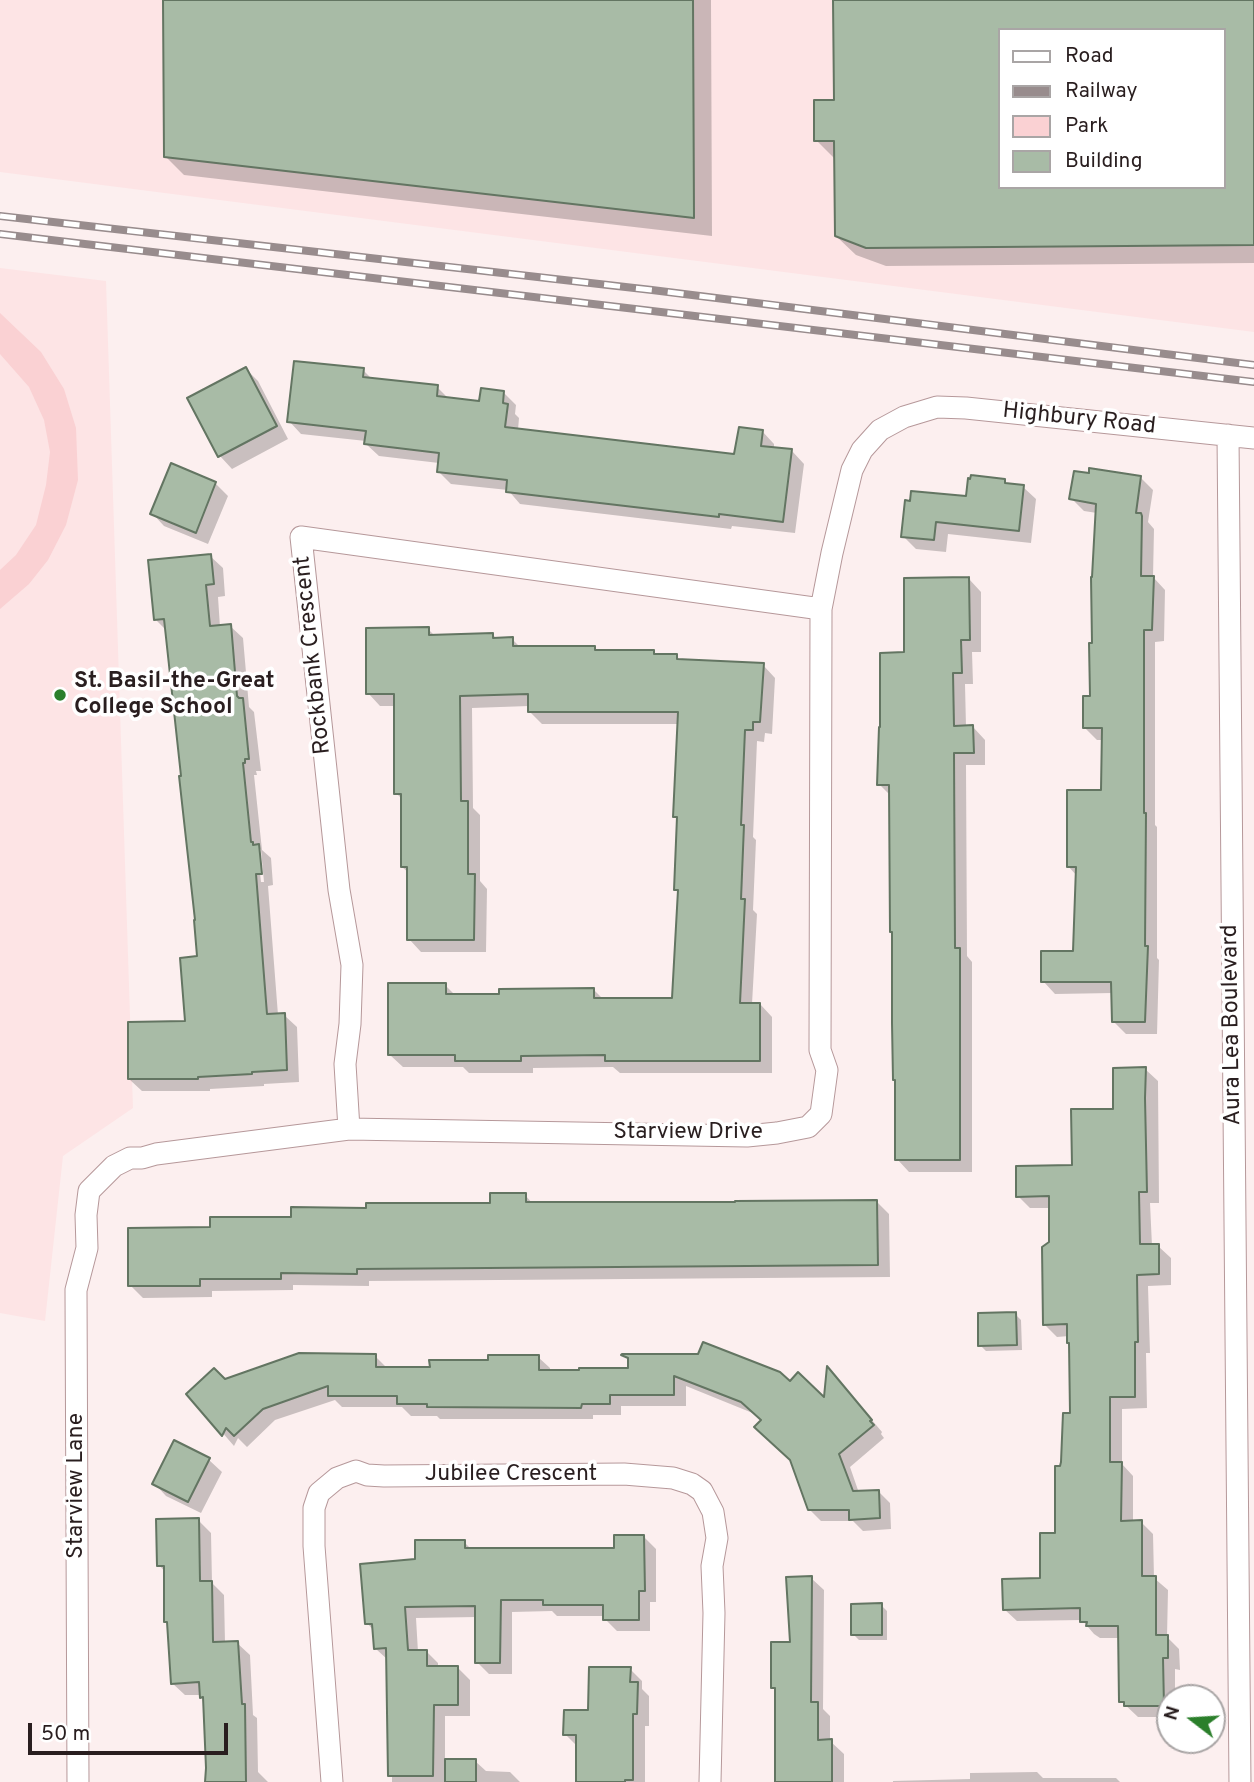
<!DOCTYPE html>
<style>
body{margin:0}
#map{position:relative;width:1254px;height:1782px;overflow:hidden;background:#fcefef;font-family:Overpass,sans-serif}
canvas{display:block}
.legend{position:absolute;left:998px;top:28px;width:228px;height:161px;box-sizing:border-box;background:#fff;border:2px solid #a9a5a5;margin:0;padding:9px 12px;list-style:none;font-size:21px;color:#291e1f}
.legend li{display:flex;align-items:center;gap:14px;height:35px}
.legend b{width:35px;border:2px solid #a9a5a5}
.north{position:absolute;left:1156px;top:1684px;width:70px;height:70px;box-sizing:border-box;background:#fff;border:2px solid #a9a5a5;border-radius:50%;rotate:287deg;font-size:19px;font-weight:700;line-height:28px;text-align:center;color:#291e1f}
.north::after{content:'';display:block;margin:auto;width:24px;height:32px;background:#2b7f2b;clip-path:polygon(50% 0,100% 100%,50% 72%,0 100%)}
.scale{position:absolute;left:28px;top:1723px;width:200px;height:32px;box-sizing:border-box;border:4px solid #291e1f;border-top:0;padding-left:9px;font-size:21px;line-height:24px;white-space:nowrap;color:#291e1f;-webkit-text-stroke:5px #fff;paint-order:stroke}
</style>
<div id="map">
<canvas width="1254" height="1782"></canvas>
<ul class="legend">
<li><b style="height:9px;background:#fff"></b>Road</li>
<li><b style="height:9px;background:#988c8d"></b>Railway</li>
<li><b style="height:19px;background:#fad1d3"></b>Park</li>
<li><b style="height:19px;background:#a8bba6"></b>Building</li>
</ul>
<div class="north">N</div>
<div class="scale">50 m</div>
</div>
<script>
const ctx = document.querySelector('canvas').getContext('2d');
ctx.lineJoin = 'round';
function fillPath(path, color) { ctx.fillStyle = color; ctx.fill(path, 'evenodd'); }
const poly = rows => new Path2D(rows.map(r => 'M' + r).join(''));
function trace(path, color, width, dash) { ctx.strokeStyle = color; ctx.lineWidth = width; ctx.lineCap = dash ? 'butt' : 'round'; ctx.setLineDash(dash || []); ctx.stroke(path); }
function label(font, color, halo, rows, align = 'center') {
  ctx.font = font + ' Overpass,sans-serif'; ctx.lineWidth = 7; ctx.setLineDash([]); ctx.textBaseline = 'middle'; ctx.strokeStyle = halo; ctx.fillStyle = color; for (const [text, x, y, turn = 0] of rows) {
    ctx.save(); ctx.translate(x, y); ctx.rotate((+turn || 0) * Math.PI / 180); ctx.textAlign = isNaN(turn) ? turn : align; if (halo) ctx.strokeText(text, 0, 0); ctx.fillText(text, 0, 0); ctx.restore();
  }
}
fillPath(poly([
 [0,0,1254,0,1254,332,0,172],
 [1000,30,1224,30,1224,187,1000,187],
 [0,268,106,281,133,1108,63,1156,45,1321,0,1313]
]), '#fde4e5');
fillPath(poly([
 [0,313,41,352,64,389,76,428,78,480,66,525,48,560,29,584,0,609,0,570,16,555,36,525,46,485,50,452,44,420,29,387,0,354]
]), '#fad1d3');
fillPath(poly([
 [164,0,711,0,712,236,184,175,165,156],
 [834,0,1254,0,1254,263,886,266,856,255,836,236,836,160,816,140,836,101],
 [1000,30,1224,30,1224,187,1000,187],
 [246,369,258,381,288,439,232,469,220,456],
 [363,370,373,380,437,387,449,399,481,403,503,392,516,405,515,414,519,418,518,430,735,456,762,431,774,444,774,449,792,451,804,464,795,533,732,526,731,529,520,504,508,490,451,484,438,471,439,463,379,456,366,444,366,441,301,434,289,421],
 [1140,477,1153,490,1148,522,1154,529,1153,577,1165,590,1164,641,1155,642,1155,825,1157,827,1157,958,1159,960,1157,1034,1126,1034,1113,1021,1113,993,1055,994,1043,981,1075,953,1077,876,1068,866,1103,792,1103,740,1097,740,1085,728,1091,698,1097,513,1084,511,1071,498],
 [1005,481,1009,485,1023,487,1036,499,1031,543,948,534,946,552,916,549,903,536,968,498],
 [215,483,228,496,208,544,164,526,152,513],
 [210,556,223,568,225,596,218,597,220,627,230,626,243,638,249,707,254,712,261,771,256,771,257,775,254,775,262,850,271,858,273,885,268,886,278,1015,284,1015,297,1027,299,1082,264,1084,264,1086,210,1089,210,1091,142,1091,129,1079,187,1023,198,958,167,631,155,619],
 [257,846,261,850,264,882,261,882],
 [969,579,981,592,981,652,972,652,973,684,965,684,966,727,973,727,985,740,985,765,966,765,967,956,972,962,972,1172,909,1172,897,1159,894,934,891,932,891,796,879,784,906,654],
 [428,629,435,636,492,634,497,639,512,639,521,648,594,648,598,652,654,652,658,656,676,656,682,661,763,665,775,678,772,734,765,733,764,742,757,741,753,837,756,840,753,910,757,914,752,1004,760,1004,772,1017,772,1073,620,1073,613,1067,533,1068,533,1073,469,1073,463,1067,403,1067,390,1055,445,985,456,996,501,996,593,989,604,1000,673,1000,679,893,675,889,678,819,675,816,679,724,542,724,529,711,529,706,472,708,473,808,480,815,480,881,487,889,486,952,421,952,409,939,409,873,402,867,403,800,396,793,396,706,380,706,368,693],
 [1145,1069,1158,1081,1159,1203,1150,1203,1152,1246,1158,1246,1171,1258,1171,1285,1148,1286,1150,1353,1146,1353,1147,1408,1122,1409,1122,1464,1133,1476,1133,1522,1141,1522,1153,1534,1154,1578,1168,1590,1167,1637,1179,1649,1180,1670,1175,1669,1175,1698,1170,1698,1170,1717,1138,1717,1121,1701,1120,1638,1100,1638,1094,1634,1082,1620,1017,1621,1004,1609,1042,1579,1057,1534,1062,1468,1072,1415,1069,1336,1057,1337,1044,1324,1051,1243,1051,1208,1030,1208,1018,1196,1074,1167],
 [525,1195,533,1204,877,1202,889,1214,890,1277,369,1281,369,1286,293,1285,293,1290,212,1291,212,1297,143,1298,130,1285,212,1229,368,1209,491,1204],
 [1015,1314,1021,1320,1022,1350,986,1351,980,1345],
 [375,1356,387,1368,431,1369,538,1357,550,1368,550,1371,630,1370,630,1361,624,1356,790,1384,825,1400,839,1381,882,1432,881,1434,884,1438,850,1467,859,1493,878,1491,890,1503,891,1529,863,1531,853,1521,821,1521,809,1509,792,1461,763,1421,755,1414,686,1386,686,1406,621,1406,621,1415,593,1415,593,1419,440,1419,437,1416,411,1416,402,1407,342,1407,335,1400,275,1420,247,1447,238,1438,234,1446,189,1394,225,1381],
 [175,1442,209,1460,222,1472,201,1513,166,1496,154,1483],
 [198,1520,211,1533,212,1583,224,1595,225,1643,237,1643,250,1655,253,1715,257,1718,258,1772,268,1782,207,1782,205,1700,201,1695,185,1695,172,1683,169,1624,166,1621,166,1573,159,1565],
 [644,1537,656,1549,656,1602,650,1602,650,1631,617,1631,605,1619,605,1616,557,1616,552,1611,512,1612,512,1674,489,1674,477,1662,477,1617,416,1618,418,1652,426,1651,438,1663,438,1668,458,1668,470,1680,470,1716,445,1716,445,1761,475,1761,486,1771,510,1772,520,1782,392,1782,392,1777,390,1775,388,1660,376,1649,374,1631,367,1623,417,1560,464,1542,472,1550,616,1550],
 [811,1578,824,1590,823,1709,830,1716,830,1741,844,1754,844,1782,776,1782,777,1692,773,1688,791,1644],
 [881,1605,887,1611,887,1640,859,1640,853,1634],
 [630,1669,642,1681,642,1689,649,1696,649,1726,645,1726,645,1782,578,1782,578,1747,565,1734,590,1712],
 [1037,1772,1043,1778,1116,1778,1120,1782,893,1782,893,1781,970,1779,970,1773]
]), '#0003');
const building = poly([
 [163,0,693,0,694,218,164,157,163,0],
 [833,0,1254,0,1254,245,866,248,835,236,834,141,814,141,814,100,834,100,833,0],
 [1000,30,1224,30,1224,187,1000,187,1000,30],
 [294,361,364,368,363,377,438,385,437,396,479,401,481,388,504,391,503,403,508,404,505,427,734,454,739,427,763,430,761,446,792,449,783,522,719,514,719,517,506,492,507,480,437,472,439,453,364,444,366,431,287,422,294,361],
 [246,367,277,426,218,457,187,398,246,367],
 [171,463,216,482,196,533,150,514,171,463],
 [1089,468,1141,476,1136,513,1141,513,1142,516,1141,576,1154,576,1152,630,1144,630,1144,813,1146,813,1145,946,1148,946,1145,1022,1112,1022,1111,982,1041,982,1041,951,1073,951,1076,867,1067,867,1067,790,1101,790,1102,728,1083,728,1083,696,1090,696,1089,643,1092,643,1091,577,1092,577,1096,504,1069,499,1074,471,1089,473,1089,468],
 [971,475,1005,479,1005,483,1024,485,1019,531,936,522,934,540,901,537,905,500,910,501,911,491,966,496,968,478,970,479,971,475],
 [211,554,214,584,206,585,210,626,231,624,237,696,239,698,243,698,249,759,245,759,245,763,243,763,251,842,253,842,253,845,259,844,262,874,256,874,267,1014,285,1013,287,1070,252,1072,252,1074,198,1077,198,1079,128,1079,128,1022,185,1021,180,958,197,956,194,920,195,920,179,776,181,776,164,619,154,620,148,560,211,554],
 [969,577,970,640,961,640,962,673,953,673,954,726,973,725,974,753,954,753,955,948,960,948,960,1160,895,1160,895,1080,893,1080,892,1023,892,932,890,932,889,785,877,785,879,727,880,727,880,653,904,652,904,578,969,577],
 [429,627,429,635,493,633,493,638,513,637,513,646,595,646,595,650,654,650,654,654,677,654,677,659,764,663,760,722,753,722,753,730,745,730,741,825,744,825,741,899,745,899,740,1003,760,1003,760,1061,605,1061,605,1055,521,1056,521,1061,455,1061,455,1055,388,1055,388,983,446,983,446,994,499,994,499,989,594,988,594,998,672,998,678,890,674,890,677,817,673,817,678,712,528,712,528,694,460,696,461,801,468,801,468,874,475,874,474,940,407,940,407,867,401,867,401,794,394,794,394,694,366,694,366,628,429,627],
 [1146,1067,1145,1098,1147,1192,1139,1192,1140,1244,1159,1244,1159,1274,1137,1275,1138,1342,1135,1342,1135,1397,1110,1397,1110,1462,1122,1462,1121,1521,1142,1520,1142,1576,1156,1576,1156,1635,1168,1635,1168,1658,1163,1658,1164,1706,1124,1706,1124,1702,1119,1702,1118,1626,1086,1626,1087,1622,1080,1622,1080,1608,1003,1610,1002,1579,1040,1578,1040,1533,1055,1533,1055,1466,1060,1466,1061,1462,1063,1413,1070,1413,1069,1343,1067,1343,1067,1324,1043,1325,1042,1247,1049,1242,1049,1196,1016,1197,1016,1166,1072,1165,1071,1109,1113,1109,1113,1068,1146,1067],
 [490,1193,526,1193,526,1202,735,1202,735,1201,877,1200,878,1265,357,1269,357,1274,281,1273,281,1279,200,1279,200,1286,128,1286,128,1228,210,1227,210,1217,291,1217,291,1207,366,1208,366,1203,490,1203,490,1193],
 [1016,1312,1017,1345,978,1346,978,1313,1016,1312],
 [703,1342,780,1372,790,1381,798,1372,824,1397,827,1366,872,1420,870,1421,874,1425,839,1454,853,1491,879,1490,880,1518,849,1520,849,1510,808,1510,790,1460,754,1427,761,1420,741,1402,674,1376,674,1395,610,1395,610,1404,582,1404,581,1408,427,1407,427,1404,397,1404,397,1396,328,1396,328,1386,263,1409,234,1436,226,1428,222,1436,186,1394,214,1368,225,1379,299,1353,376,1354,376,1367,430,1367,429,1360,488,1360,488,1355,539,1355,539,1370,579,1370,579,1368,628,1368,628,1358,621,1355,622,1354,698,1354,703,1342],
 [174,1440,210,1458,188,1502,152,1484,174,1440],
 [199,1518,200,1581,212,1581,213,1642,238,1641,242,1704,245,1704,246,1782,205,1782,206,1768,203,1697,200,1698,199,1682,171,1684,167,1622,164,1622,164,1566,157,1566,156,1519,199,1518],
 [614,1535,644,1535,645,1591,639,1591,639,1620,603,1620,603,1605,543,1605,543,1600,501,1600,500,1663,475,1663,475,1606,405,1607,408,1650,427,1650,427,1666,458,1666,458,1705,434,1705,433,1776,388,1776,386,1648,374,1649,372,1624,365,1624,360,1564,415,1559,415,1540,465,1540,465,1548,614,1548,614,1535],
 [812,1576,811,1702,818,1702,818,1740,832,1739,832,1782,775,1782,775,1688,771,1688,771,1642,790,1642,786,1577,812,1576],
 [882,1603,882,1635,851,1635,851,1604,882,1603],
 [589,1667,631,1667,630,1682,638,1682,637,1714,633,1714,633,1780,625,1780,625,1782,576,1782,576,1735,563,1735,564,1710,588,1710,589,1667],
 [445,1759,476,1759,476,1782,445,1782,445,1759]
]);
fillPath(building, '#a8bba6');
trace(building, '#637562', 2);
const minor = poly([
 [1228,435,1240,1782],
 [349,1129,345,1064,350,1024,352,965,339,890,301,537,821,609],
 [78,1782,76,1290,87,1248,86,1215,89,1191,114,1166,130,1158,142,1158,156,1154,349,1129,747,1136,777,1133,808,1127,821,1114,827,1070,820,1050,821,609,832,553,852,470,862,450,880,430,904,417,937,407,966,408,1254,438],
 [332,1782,314,1546,314,1508,319,1493,337,1478,356,1471,367,1475,384,1476,624,1474,673,1478,692,1484,702,1491,713,1512,717,1538,712,1566,714,1613,710,1782]
]);
trace(minor, '#b6989a', 23);
trace(minor, '#fff', 21);
const rail = poly([
 [0,216,652,290,1254,365],
 [0,234,1254,382]
]);
trace(rail, '#988c8d', 8);
trace(rail, '#fff', 5, [16]);
for (const [x, y, r, color] of [
 [60,695,7,"#2b7f2b"]
]) { const dot = new Path2D(); dot.arc(x, y, r, 0, 2 * Math.PI); ctx.fillStyle = color; ctx.fill(dot); trace(dot, '#fff', 2.5); }
label('23px', '#291e1f', '#fff', [
 ["Highbury Road",1079,420,6],
 ["Rockbank Crescent",314,655,-96],
 ["Aura Lea Boulevard",1233,1025,-91],
 ["Starview Drive",688,1133],
 ["Jubilee Crescent",511,1475],
 ["Starview Lane",77,1486,-90]
]);
label('bold 23px', '#291e1f', '#fff', [
 ["St. Basil-the-Great",74,682],
 ["College School",74,708]
], 'left');
</script>
